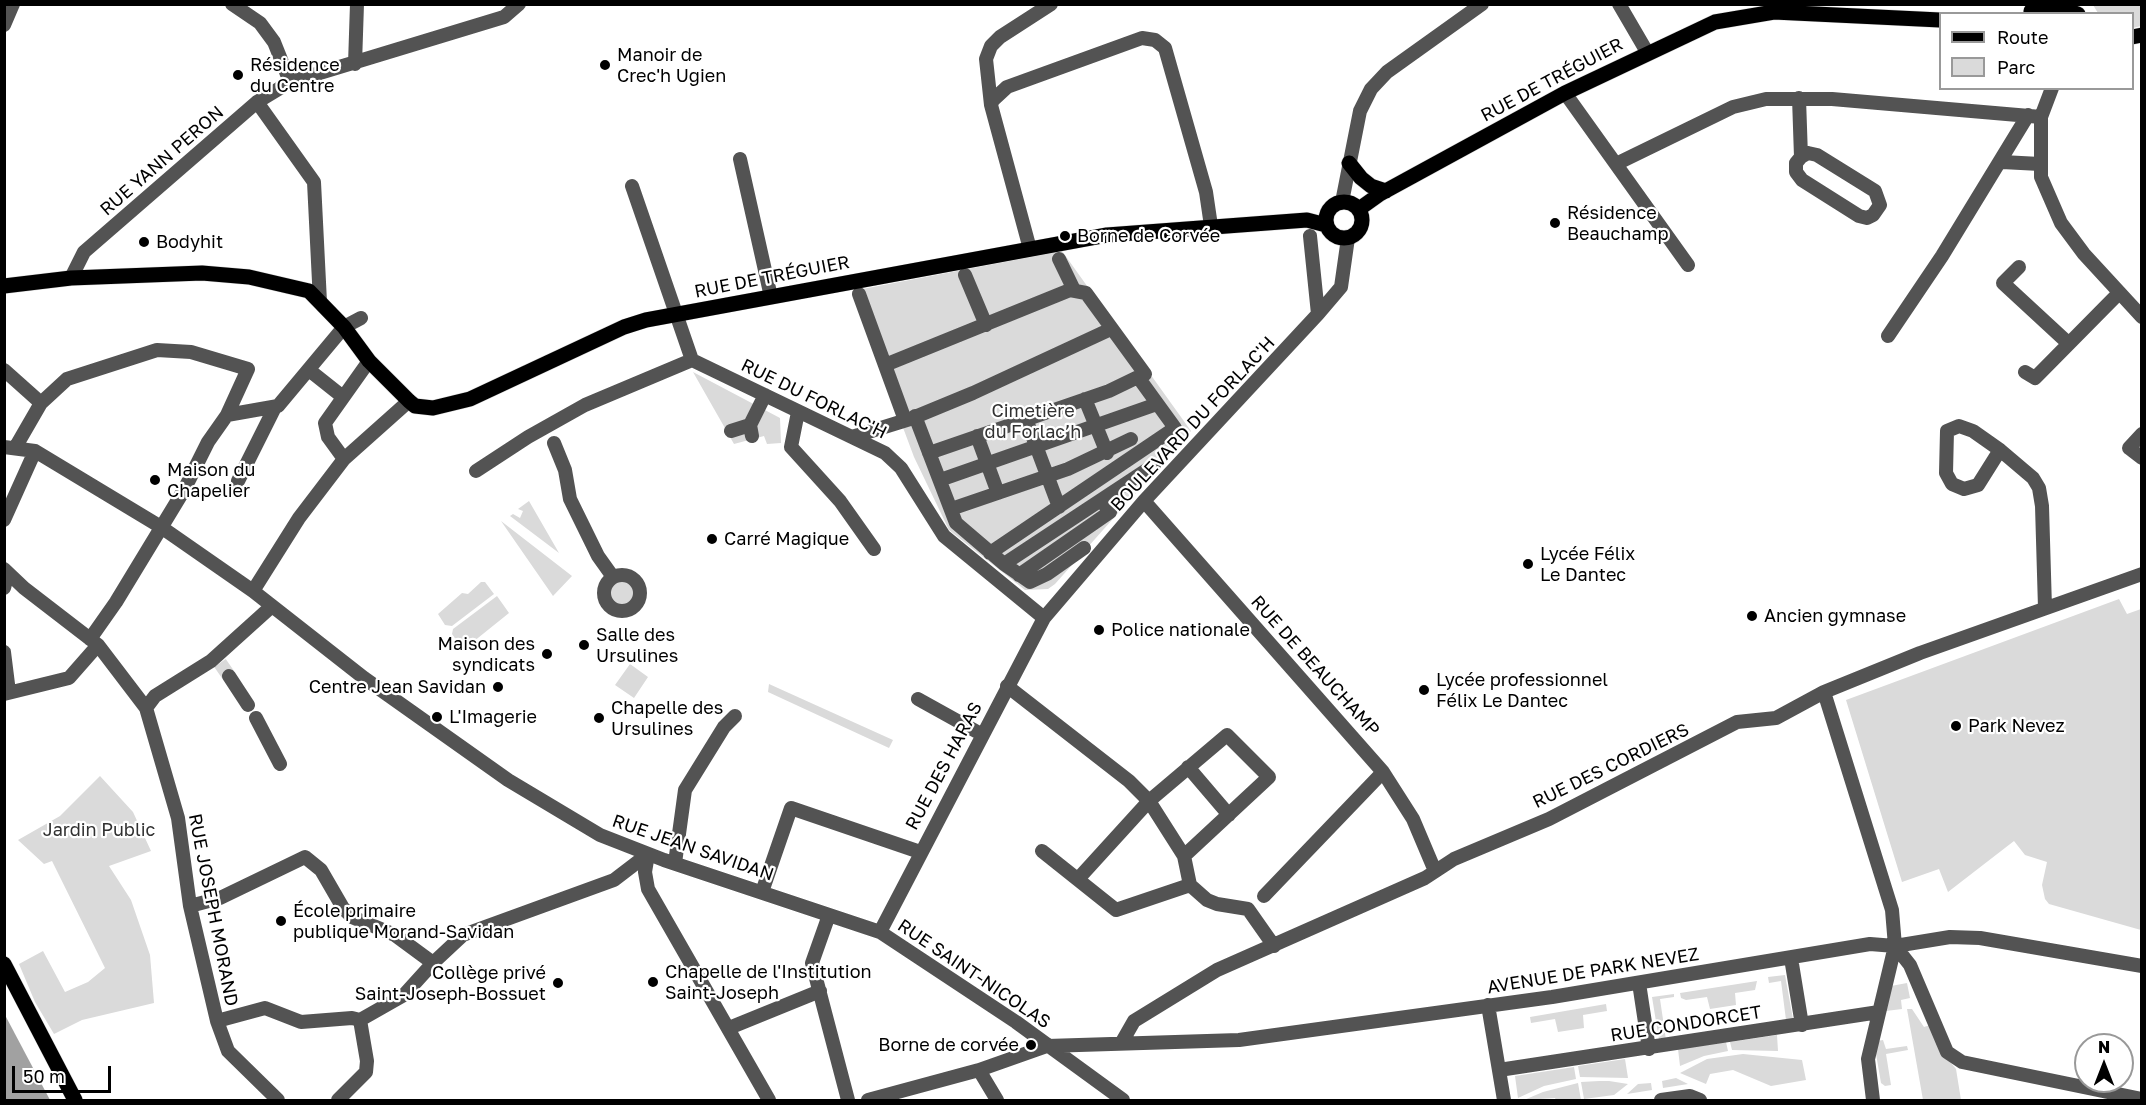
<!DOCTYPE html>
<meta charset="utf-8">
<style>
body{margin:0}
#map{position:relative;width:2146px;height:1105px;overflow:hidden;background:#fff;font-family:"Golos Text",sans-serif}
canvas{display:block}
.frame{position:absolute;inset:0;border:6px solid #000;pointer-events:none}
.legend{position:absolute;left:1939px;top:12px;width:195px;height:78px;box-sizing:border-box;background:#fff;border:2px solid #999;margin:0;padding:8px 10px;list-style:none;font-size:18px;color:#000}
.legend li{display:flex;align-items:center;gap:12px;height:30px}
.legend b{width:30px;border:2px solid #999}
.north{position:absolute;left:2074px;top:1033px;width:60px;height:60px;box-sizing:border-box;background:#fff;border:2px solid #999;border-radius:50%;rotate:0deg;font-size:16px;font-weight:700;line-height:24px;text-align:center;color:#000}
.north::after{content:'';display:block;margin:auto;width:21px;height:27px;background:#000;clip-path:polygon(50% 0,100% 100%,50% 72%,0 100%)}
.scale{position:absolute;left:12px;top:1066px;width:99px;height:27px;box-sizing:border-box;border:3px solid #000;border-top:0;padding-left:8px;font-size:18px;line-height:21px;white-space:nowrap;color:#000;-webkit-text-stroke:4px #fff;paint-order:stroke}
</style>
<div id="map">
<canvas width="2146" height="1105"></canvas>
<div class="frame"></div>
<ul class="legend">
<li><b style="height:8px;background:#000"></b>Route</li>
<li><b style="height:16px;background:#dadada"></b>Parc</li>
</ul>
<div class="north">N</div>
<div class="scale">50 m</div>
</div>
<script>
const ctx = document.querySelector('canvas').getContext('2d');
ctx.lineJoin = 'round';
function fillPath(path, color) { ctx.fillStyle = color; ctx.fill(path, 'evenodd'); }
const poly = rows => new Path2D(rows.map(r => 'M' + r).join(''));
function trace(path, color, width, dash) { ctx.strokeStyle = color; ctx.lineWidth = width; ctx.lineCap = dash ? 'butt' : 'round'; ctx.setLineDash(dash || []); ctx.stroke(path); }
function label(font, color, halo, rows, align = 'center') {
  ctx.font = font + ' "Golos Text",sans-serif'; ctx.lineWidth = 4.5; ctx.setLineDash([]); ctx.textBaseline = 'middle'; ctx.strokeStyle = halo; ctx.fillStyle = color; for (const [text, x, y, turn = 0] of rows) {
    ctx.save(); ctx.translate(x, y); ctx.rotate((+turn || 0) * Math.PI / 180); ctx.textAlign = isNaN(turn) ? turn : align; if (halo) ctx.strokeText(text, 0, 0); ctx.fillText(text, 0, 0); ctx.restore();
  }
}
fillPath(poly([
 [2093,5,2141,5,2141,26,2133,28,2132,14,2098,13],
 [1062,251,1191,431,1055,584,1048,589,1025,590,949,530,914,457,852,291],
 [693,372,780,418,781,443,767,444,764,436,734,444],
 [529,501,559,553,510,516,513,514,520,518,523,511,518,509],
 [501,521,572,576,553,596],
 '610 593a12 12 0 1 1 24 0a12 12 0 1 1-24 0Z',
 [481,582,485,582,494,594,452,626,445,625,438,614,462,593,468,594],
 [497,596,509,613,463,650,452,634,453,629],
 [2119,599,2127,614,2141,609,2141,930,2049,904,2045,899,2042,885,2047,862,2025,855,2014,841,1948,892,1939,869,1902,882,1846,700],
 [630,664,648,677,634,698,615,685],
 [769,684,893,740,889,748,768,692],
 [100,776,133,812,151,851,109,866,131,900,150,955,154,1003,82,1020,54,1034,35,1002,19,964,43,951,65,992,88,982,105,968,52,861,44,864,18,840,60,816],
 [1785,975,1793,1019,1786,1020,1781,981,1769,983,1768,977],
 [1757,981,1755,990,1735,993,1736,1005,1710,1009,1707,997,1686,1000,1681,998,1680,993],
 [1907,983,1910,998,1901,1000,1902,1009,1886,1011,1891,986],
 [1674,994,1674,997,1660,999,1666,1040,1659,1040,1652,997],
 [1606,1004,1607,1011,1583,1015,1584,1028,1558,1032,1555,1019,1531,1023,1530,1017],
 [1907,1009,1912,1009,1924,1027,1930,1025,1943,1053,1956,1069,1961,1100,1923,1100],
 [1777,1035,1778,1051,1732,1050,1730,1042],
 [1883,1040,1886,1049,1907,1046,1908,1050,1886,1054,1891,1085,1885,1086,1881,1083,1875,1048,1877,1041],
 [1726,1042,1728,1051,1704,1056,1680,1066,1678,1049],
 [1743,1054,1802,1060,1806,1080,1771,1086,1733,1070,1710,1074,1706,1084,1680,1073,1707,1059],
 [1625,1059,1628,1078,1580,1077,1578,1066],
 [1574,1067,1576,1079,1544,1086,1518,1098,1515,1076],
 [1676,1078,1688,1084,1663,1088,1662,1081],
 [1599,1081,1609,1081,1628,1084,1614,1095,1584,1099,1581,1082],
 [1578,1083,1581,1100,1556,1100,1555,1098,1524,1100,1543,1092],
 [1651,1083,1652,1090,1627,1094,1638,1084]
]), '#dadada');
fillPath(poly([
 [4,1015,5,1015,50,1100,5,1100]
]), '#a1a1a1');
trace(poly([
 [220,663,229,676]
]), '#d9d9d9', 14, [14, 7]);
const major = poly([
 [2031,11,2063,9,2078,14],
 [2132,37,2142,35],
 [1349,163,1361,178,1371,186,1386,191],
 '1326 220a18 18 0 1 1 36 0a18 18 0 1 1-36 0Z',
 [1359,209,1380,194,1565,93,1715,22,1774,12,1940,20],
 [4,286,71,278,202,273,249,277,309,291,344,327,369,361,409,401,415,406,433,408,470,399,624,327,646,320,1107,235,1307,220,1326,225],
 [4,964,75,1100]
]);
trace(major, '#dbdbdb', 16);
trace(poly([
 [232,4,260,23,274,42,290,82],
 [1619,4,1647,52],
 [4,25,13,4],
 [355,64,357,4],
 [2052,88,2041,117,2041,177,2061,223,2084,254,2142,317],
 [1565,93,1688,265],
 [1799,98,1801,157],
 [257,102,314,182,320,302],
 [991,105,986,59,991,46,1000,37,1051,4],
 [1808,153,1817,155,1875,191,1880,205,1873,215,1867,218,1859,216,1802,180,1796,172,1796,163,1801,157,1808,153],
 [740,159,771,297],
 [2002,162,2040,164],
 [1616,164,1733,107,1766,99,1832,99,2041,117],
 [632,186,692,360,885,453,901,468,944,536,1044,618],
 [1342,202,1360,111,1371,89,1387,72,1482,4],
 [1030,249,991,105,993,100,1007,87,1142,38,1155,40,1165,48,1206,192,1211,226],
 [1059,259,1074,290],
 [2019,267,2003,283,2068,343],
 [965,275,986,325],
 [71,278,84,252,257,102,290,82,504,17,519,4],
 [859,294,905,420],
 [1318,314,1341,287,1348,238],
 [1888,336,1942,256,2028,115],
 [885,365,1070,290,1086,293,1145,374,1138,377,1175,428,990,553],
 [4,370,41,403],
 [309,370,343,397],
 [2025,372,2035,378,2118,294],
 [1085,399,1107,453],
 [798,412,791,447,840,501,874,549],
 [915,416,956,523,1004,564,1030,582,1047,574,1084,548],
 [1026,419,1059,507],
 [731,431,750,425],
 [2142,434,2129,448,2142,458],
 [752,436,750,425,765,395],
 [977,436,998,493],
 [852,437,910,419,973,393,1111,329],
 [554,443,565,470,570,499,598,556,613,577],
 [4,447,35,451,161,527,253,591,364,678,508,780,600,835,664,860,880,932,1016,1022,1123,1100],
 [15,448,41,403,67,379,157,350,191,352,248,369,227,415],
 [2000,450,1978,485,1964,489,1952,484,1946,473,1947,431,1959,426,1973,431,2000,450,2033,478,2039,488,2042,506,2045,608],
 [929,453,1109,391,1138,377],
 [344,459,328,437,325,423,369,361],
 [476,471,528,437,585,405,692,360],
 [940,480,1157,404],
 [238,481,275,407],
 [1144,501,1383,772,1413,819,1435,871],
 [951,509,1068,469,1131,439],
 [4,520,35,451],
 [1004,564,1154,465],
 [4,569,24,588,98,645,146,708,178,818,190,906,217,1021,228,1051,278,1100],
 [1019,575,1110,512,1101,500],
 '604 593a18 18 0 1 1 36 0a18 18 0 1 1-36 0Z',
 [4,588,8,573],
 [253,591,299,518,344,459,409,401],
 [90,639,116,602,184,490,208,442,227,415,278,406,344,327,361,318],
 [4,652,9,692],
 [229,676,248,705],
 [1007,686,1129,781,1149,801,1184,856,1190,885,1207,900,1217,904,1248,909,1274,946],
 [1824,692,1892,910,1895,946,1910,965,1947,1052,1962,1062,2142,1099],
 [4,694,69,678,98,645],
 [918,699,981,734],
 [146,708,155,696,211,661,272,606],
 [256,718,280,764],
 [1188,767,1229,815],
 [1042,851,1116,910,1190,885],
 [648,854,645,872,648,889,769,1100],
 [675,863,685,790,724,727,735,716],
 [1078,879,1149,801,1227,735,1269,777,1184,856],
 [762,892,791,808,920,852],
 [1264,896,1383,772],
 [190,906,220,898,305,857,321,870,343,908,352,917,395,935,433,963],
 [829,915,812,963,848,1100],
 [880,932,1044,618,1144,501,1318,314,1310,236],
 [1791,958,1802,1025],
 [1639,983,1649,1049],
 [1488,1005,1504,1100],
 [217,1021,265,1008,301,1022,352,1018,360,1020,404,995,433,963,463,935,614,880,648,854],
 [729,1028,820,991],
 [1122,1042,1134,1021,1217,970,1425,878,1454,859,1549,819,1737,722,1776,718,1824,692,1920,653,2142,574],
 [979,1070,997,1100],
 [1499,1070,1879,1012],
 [338,1100,366,1072,367,1061,360,1020],
 [868,1100,979,1070,1047,1046,1239,1040,1552,997,1870,944,1895,946,1950,937,1980,938,2142,966],
 [1661,1100,1690,1096,1700,1100],
 [1873,1100,1868,1059,1895,946]
]), '#535353', 14);
trace(major, '#000', 15);
for (const [x, y, r, color] of [
 [605,65,6,"#000"],
 [238,75,6,"#000"],
 [1555,223,6,"#000"],
 [1065,236,6,"#000"],
 [144,242,6,"#000"],
 [155,480,6,"#000"],
 [712,539,6,"#000"],
 [1528,564,6,"#000"],
 [1752,616,6,"#000"],
 [1099,630,6,"#000"],
 [584,645,6,"#000"],
 [547,654,6,"#000"],
 [498,687,6,"#000"],
 [1424,690,6,"#000"],
 [437,717,6,"#000"],
 [599,718,6,"#000"],
 [1956,726,6,"#000"],
 [281,921,6,"#000"],
 [653,982,6,"#000"],
 [558,983,6,"#000"],
 [1031,1045,6,"#000"]
]) { const dot = new Path2D(); dot.arc(x, y, r, 0, 2 * Math.PI); ctx.fillStyle = color; ctx.fill(dot); trace(dot, '#fff', 2); }
label('18px', '#000', '#fff', [
 ["Manoir de",617,55],
 ["Crec'h Ugien",617,76],
 ["Résidence",250,65],
 ["du Centre",250,86],
 ["Résidence",1567,213],
 ["Beauchamp",1567,234],
 ["Borne de Corvée",1077,236],
 ["Bodyhit",156,242],
 ["Maison du",167,470],
 ["Chapelier",167,491],
 ["Carré Magique",724,539],
 ["Lycée Félix",1540,554],
 ["Le Dantec",1540,575],
 ["Ancien gymnase",1764,616],
 ["Police nationale",1111,630],
 ["Salle des",596,635],
 ["Ursulines",596,656],
 ["Maison des",535,644,"right"],
 ["syndicats",535,665,"right"],
 ["Lycée professionnel",1436,680],
 ["Félix Le Dantec",1436,701],
 ["Centre Jean Savidan",486,687,"right"],
 ["Chapelle des",611,708],
 ["Ursulines",611,729],
 ["L'Imagerie",449,717],
 ["Park Nevez",1968,726],
 ["École primaire",293,911],
 ["publique Morand-Savidan",293,932],
 ["Chapelle de l'Institution",665,972],
 ["Saint-Joseph",665,993],
 ["Collège privé",546,973,"right"],
 ["Saint-Joseph-Bossuet",546,994,"right"],
 ["Borne de corvée",1019,1045,"right"]
], 'left');
label('18px', '#000', '#fff', [
 ["RUE DE TRÉGUIER",1552,80,-28],
 ["RUE YANN PERON",162,161,-41],
 ["RUE DE TRÉGUIER",772,277,-11],
 ["RUE DU FORLAC'H",814,399,26],
 ["BOULEVARD DU FORLAC'H",1193,424,-47],
 ["RUE DE BEAUCHAMP",1315,666,48],
 ["RUE DES HARAS",944,766,-62],
 ["RUE DES CORDIERS",1611,766,-26],
 ["RUE JEAN SAVIDAN",693,848,19],
 ["RUE JOSEPH MORAND",213,910,79],
 ["AVENUE DE PARK NEVEZ",1593,971,-9],
 ["RUE SAINT-NICOLAS",974,974,34],
 ["RUE CONDORCET",1686,1024,-9]
]);
label('18px', '#313131', '#fff', [
 ["Cimetière",1033,411],
 ["du Forlac’h",1033,432],
 ["Jardin Public",99,830]
]);
</script>
